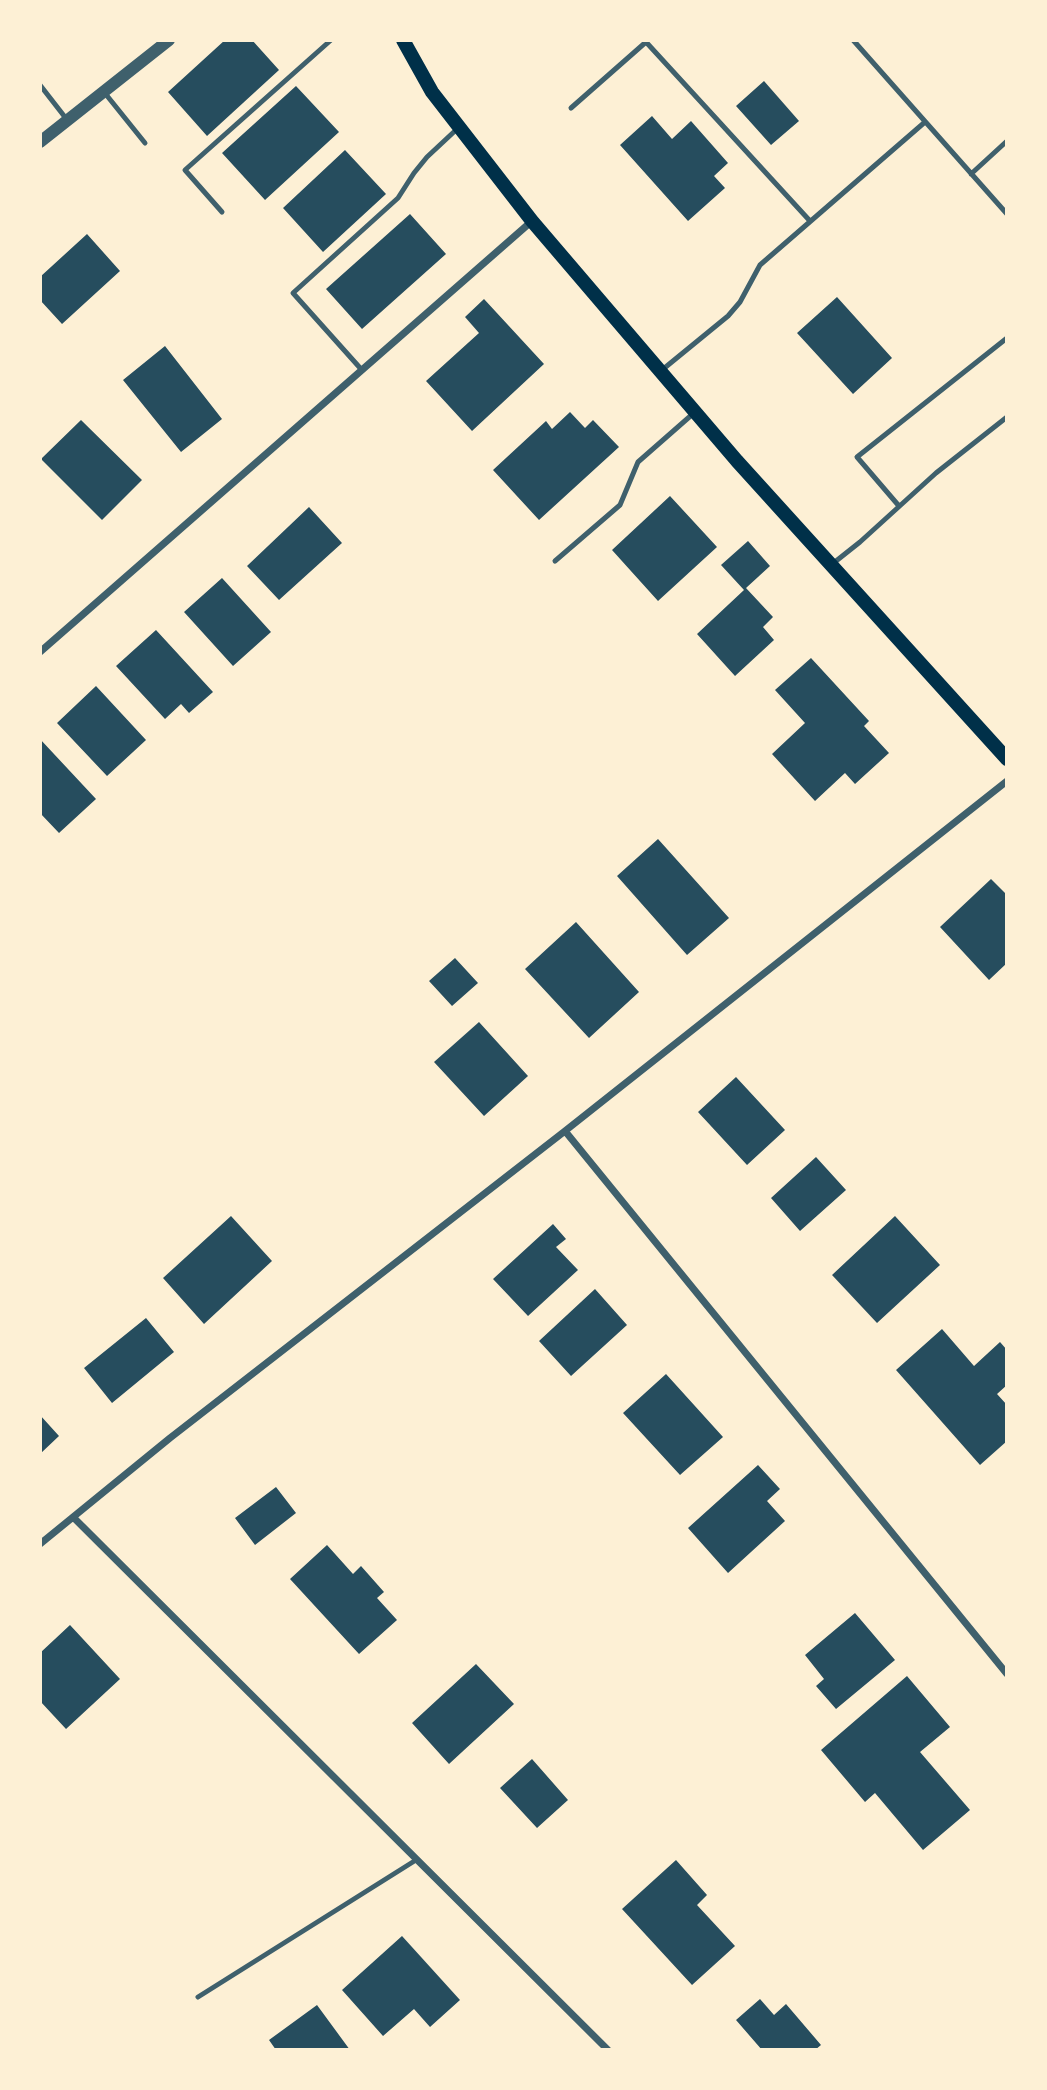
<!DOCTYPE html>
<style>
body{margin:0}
#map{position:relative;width:1047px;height:2090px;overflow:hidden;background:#fdf0d5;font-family:Rubik,sans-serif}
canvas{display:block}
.frame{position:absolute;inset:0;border:42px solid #fdf0d5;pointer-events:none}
</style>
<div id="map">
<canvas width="1047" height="2090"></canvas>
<div class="frame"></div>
</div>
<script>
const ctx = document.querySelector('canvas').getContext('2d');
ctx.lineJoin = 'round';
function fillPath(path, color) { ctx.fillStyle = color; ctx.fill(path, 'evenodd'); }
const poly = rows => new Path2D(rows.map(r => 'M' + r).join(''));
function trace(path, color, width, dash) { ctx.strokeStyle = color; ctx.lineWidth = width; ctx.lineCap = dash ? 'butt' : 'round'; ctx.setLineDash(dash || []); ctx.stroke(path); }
fillPath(poly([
 [225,40,252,40,279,70,207,136,168,92],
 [764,81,799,121,771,145,736,106],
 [296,86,339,132,265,200,222,153],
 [652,116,672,139,691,121,728,163,714,176,725,188,688,221,620,145],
 [345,150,386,194,323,252,283,208],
 [410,214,446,254,362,329,326,289],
 [87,234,120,271,62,324,40,300,40,277],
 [837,297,892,358,853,394,797,333],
 [484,299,544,364,472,431,426,381,479,333,465,317],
 [165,346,222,419,181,452,123,380],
 [570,412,585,428,593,420,619,447,539,520,493,470,546,421,552,429],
 [81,420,142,480,102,520,41,459],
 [670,496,717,547,658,601,612,550],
 [309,507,342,543,279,600,247,566],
 [748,541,770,566,746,588,773,617,763,627,774,640,735,676,697,634,744,590,721,565],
 [222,578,271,632,233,666,184,612],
 [156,630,213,692,189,713,181,704,165,719,116,666],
 [811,658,869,721,864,726,889,753,855,784,845,773,815,801,772,754,805,723,775,690],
 [96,686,146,740,107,776,57,723],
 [40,739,96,799,59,833,40,813],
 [658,839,729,918,687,955,617,876],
 [991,879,1007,895,1007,963,989,980,940,927],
 [576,922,639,992,589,1038,525,969],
 [455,958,478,983,452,1006,429,981],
 [479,1022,528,1076,484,1116,434,1062],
 [736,1077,785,1130,747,1165,698,1112],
 [816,1157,846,1190,800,1231,771,1198],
 [231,1216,272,1261,204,1324,163,1278],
 [895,1216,940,1265,877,1323,832,1275],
 [553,1224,566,1239,556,1247,578,1270,528,1316,493,1279],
 [595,1289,627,1325,571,1376,539,1341],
 [146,1318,174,1352,112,1403,84,1368],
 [942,1329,974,1366,1000,1342,1007,1350,1007,1385,997,1394,1007,1405,1007,1441,980,1465,896,1370],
 [666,1374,723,1437,680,1475,623,1413],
 [40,1415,59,1436,40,1454],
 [758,1465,780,1489,767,1501,785,1521,728,1573,688,1528],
 [276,1487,296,1513,255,1545,235,1518],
 [327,1545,353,1574,361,1566,384,1592,377,1598,397,1620,359,1654,290,1579],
 [855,1613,895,1660,836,1709,816,1686,824,1679,805,1655],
 [70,1625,120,1679,66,1729,40,1701,40,1653],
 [476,1664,514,1704,449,1764,412,1723],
 [907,1676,950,1727,920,1752,970,1810,923,1850,875,1793,865,1802,821,1750],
 [532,1759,568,1800,537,1828,500,1788],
 [676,1860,707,1895,697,1905,735,1946,692,1985,622,1909],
 [402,1936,460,2000,430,2027,414,2009,383,2036,342,1990],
 [760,1999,774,2015,786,2004,821,2045,815,2050,762,2050,736,2020],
 [317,2005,350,2050,276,2050,269,2040]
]), '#264d5e');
trace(poly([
 [853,40,1007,214],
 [40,85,68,121],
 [104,92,145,143],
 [571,108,646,42,810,221],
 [971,174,1007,141],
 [222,212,185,170,331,40],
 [361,369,293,293,398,198,414,173,427,157,457,129],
 [662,370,728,316,740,302,760,265,925,122],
 [899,506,857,457,1007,338],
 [555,561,620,505,638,462,695,412],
 [831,565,860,542,936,473,1007,417],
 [198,1997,416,1860]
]), '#3f606c', 5);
trace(poly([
 [40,652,532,221],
 [565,1131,1007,1674],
 [74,1518,608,2050],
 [40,1544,170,1438,565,1131,1007,781]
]), '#3f606c', 7);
trace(poly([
 [40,142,169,40]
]), '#3f606c', 12);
trace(poly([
 [403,40,432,92,532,221,737,461,1007,759]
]), '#003049', 14);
</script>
